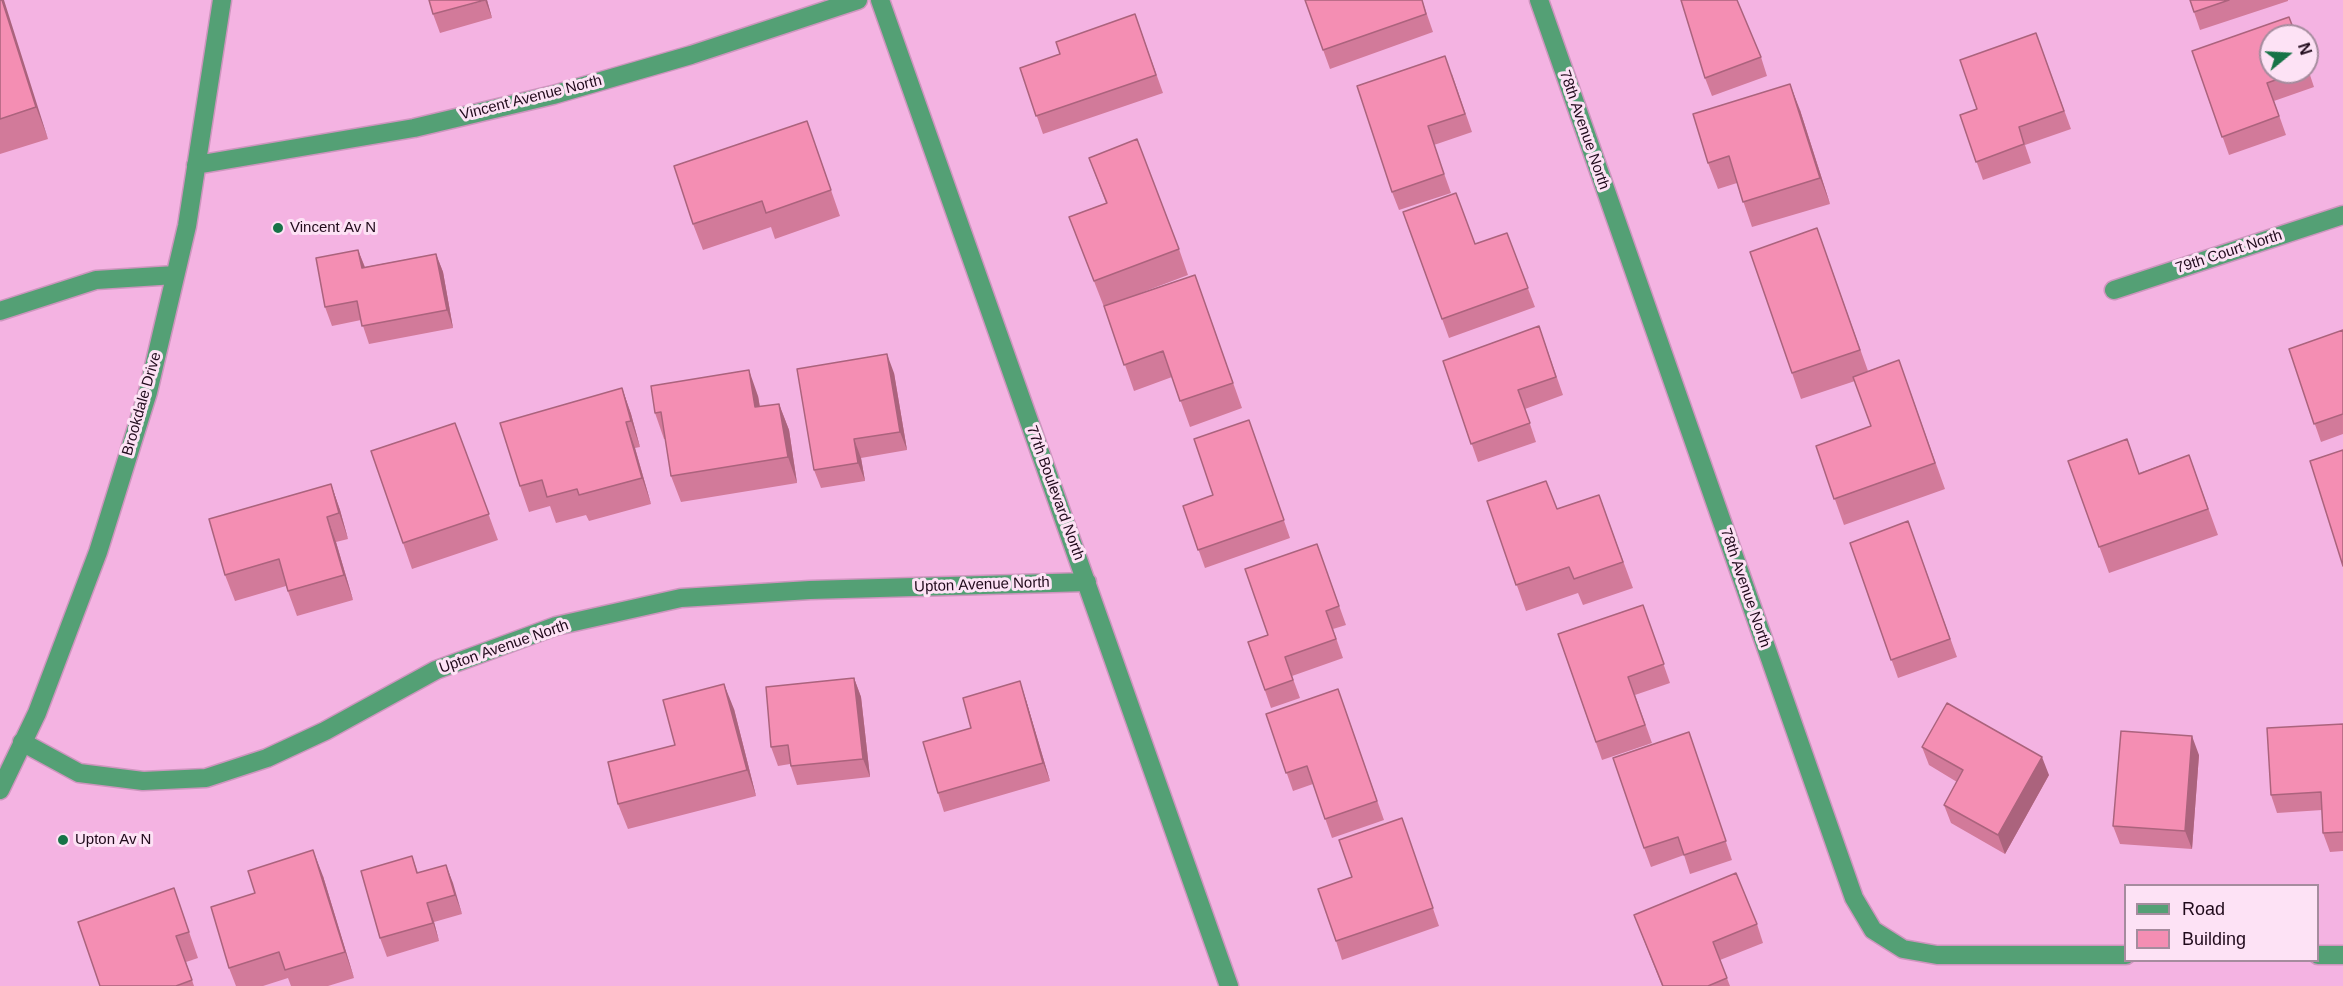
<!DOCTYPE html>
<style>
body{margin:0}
#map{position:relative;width:2343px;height:986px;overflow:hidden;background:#f4b3e2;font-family:Helvetica,sans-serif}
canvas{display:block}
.legend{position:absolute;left:2124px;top:884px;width:195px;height:78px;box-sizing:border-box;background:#fde2f5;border:2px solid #a58c9e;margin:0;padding:8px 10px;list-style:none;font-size:18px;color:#200a1b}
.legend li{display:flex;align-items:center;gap:12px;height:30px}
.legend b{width:30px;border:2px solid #a58c9e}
.north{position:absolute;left:2259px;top:24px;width:60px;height:60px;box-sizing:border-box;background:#fde2f5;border:2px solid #a58c9e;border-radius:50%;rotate:72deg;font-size:16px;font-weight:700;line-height:24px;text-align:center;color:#200a1b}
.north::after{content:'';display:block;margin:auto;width:21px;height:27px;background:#177347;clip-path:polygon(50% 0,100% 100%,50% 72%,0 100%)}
</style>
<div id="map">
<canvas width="2343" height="986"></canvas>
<ul class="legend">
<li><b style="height:8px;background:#54a075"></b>Road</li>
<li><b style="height:16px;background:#f48eb3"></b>Building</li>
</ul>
<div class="north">N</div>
</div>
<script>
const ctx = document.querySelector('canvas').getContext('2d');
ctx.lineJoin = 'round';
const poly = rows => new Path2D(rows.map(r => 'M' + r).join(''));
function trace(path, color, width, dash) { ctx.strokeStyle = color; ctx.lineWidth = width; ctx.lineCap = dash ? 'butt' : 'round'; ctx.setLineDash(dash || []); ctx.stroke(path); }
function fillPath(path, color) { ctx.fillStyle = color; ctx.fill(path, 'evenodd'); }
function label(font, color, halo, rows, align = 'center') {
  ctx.font = font + ' Helvetica,sans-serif'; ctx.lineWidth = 6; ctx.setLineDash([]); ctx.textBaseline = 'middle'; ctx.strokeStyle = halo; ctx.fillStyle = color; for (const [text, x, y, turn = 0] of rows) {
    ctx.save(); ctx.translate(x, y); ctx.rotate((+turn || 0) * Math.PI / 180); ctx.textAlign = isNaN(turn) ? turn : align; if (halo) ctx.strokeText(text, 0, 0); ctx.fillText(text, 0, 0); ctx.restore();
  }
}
const minor = poly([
 [880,0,1229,986],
 [1539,0,1854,898,1873,930,1903,949,1937,955,2126,955],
 [196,165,414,128,553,95,691,55,858,0],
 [2114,290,2343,215],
 [0,311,96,280,175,275],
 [22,742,79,773,143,781,206,778,267,758,325,731,436,670,556,626,681,598,810,590,1087,582],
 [0,790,37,713,98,552,148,392,187,226,222,0],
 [2318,955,2343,955]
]);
trace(minor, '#ce95be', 21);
trace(minor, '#54a075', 18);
fillPath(poly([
 [0,0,48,139,0,154],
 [487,0,492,18,440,33,433,14],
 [1305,0,1422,0,1433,32,1330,69],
 [2190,0,2288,0,2288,1,2200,30],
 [1135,14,1163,93,1043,134,1020,68,1060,54],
 [2036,33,2071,129,2025,145,2031,163,1983,180,1960,115,1977,109],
 [2192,51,2271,72,2307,72,2307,66,2314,87,2274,101,2286,135,2229,155],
 [1761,57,1767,76,1712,96,1705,78],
 [1452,74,1472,132,1434,145,1451,193,1399,210,1392,192],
 [1800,110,1830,204,1752,227,1737,183,1718,189,1708,163],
 [816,147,840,216,775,239,771,227,703,250,693,224],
 [1089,158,1179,249,1188,275,1138,294,1195,275,1242,408,1190,427,1172,377,1134,391,1105,307,1104,307,1069,217,1106,203],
 [1403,212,1475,244,1507,233,1535,307,1449,338],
 [1817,228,1868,371,1899,360,1945,489,1844,525,1816,446,1871,426,1855,381,1801,399,1792,373],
 [358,250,365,267,436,254,443,272,453,328,369,344,361,320,332,326,325,307],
 [1539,326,1563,395,1525,409,1536,442,1478,462,1443,361],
 [2343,330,2343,434,2321,442,2289,349],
 [894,373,907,450,861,458,865,481,821,488,814,470],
 [622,388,631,414,640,447,635,448,651,504,589,521,586,515,556,523,550,506,529,512,520,486],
 [758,396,760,407,779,404,789,430,797,483,681,502,671,476,666,439,664,439,655,413],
 [1249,420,1290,538,1205,568,1183,506,1213,495],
 [455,423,498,540,412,569,403,543],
 [2189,455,2218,535,2109,573,2068,461,2139,473],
 [331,484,340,510,348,539,336,542,353,600,297,616,286,586,235,601,225,575],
 [1599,495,1633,588,1583,605,1578,593,1526,611,1487,501,1557,509],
 [1908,521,1957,657,1898,678,1850,543],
 [1317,544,1346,625,1333,629,1343,658,1292,676,1300,698,1271,708,1248,642,1268,635],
 [1643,605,1670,683,1635,695,1652,743,1602,760,1558,634],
 [854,678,861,697,870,777,797,785,790,764,778,766,771,747],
 [1338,689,1384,820,1332,838,1313,784,1293,791,1266,714],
 [1026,700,1050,781,944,812,938,793,971,728],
 [734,709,756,796,628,829,618,804,675,745],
 [2343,724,2343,851,2330,852,2323,833,2322,810,2277,813,2271,795],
 [1689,732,1732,860,1690,874,1684,855,1651,867,1644,848],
 [1922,747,2049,775,2005,854,1951,823,1944,805,1957,782,1929,765],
 [2199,755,2192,849,2120,844,2113,826],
 [1402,818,1439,926,1342,960,1336,941,1352,877],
 [412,856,418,873,446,865,462,914,434,922,439,941,387,957,380,938],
 [323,876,354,978,328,986,291,986,288,978,263,986,236,986,229,968,255,893],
 [174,888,198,958,186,962,194,986,100,986],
 [1634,915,1757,924,1763,943,1720,960,1730,986,1662,986]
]), '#d27a9a');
fillPath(poly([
 [2,0,4,0,48,139,36,107],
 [485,0,487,0,492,18],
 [1790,84,1800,110,1830,204,1820,178],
 [358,250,365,268,362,268],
 [436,254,443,272,453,328,447,310],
 [887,354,894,373,907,450,900,432],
 [749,370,758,396,764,433,755,407],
 [622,388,631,414,640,447,631,421],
 [779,404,789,430,797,483,788,457],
 [626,422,635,448,651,504,642,478],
 [854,439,861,458,865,481,858,463],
 [331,484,340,510,348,539,339,513],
 [327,517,336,542,353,600,344,575],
 [854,678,861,697,870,777,863,759],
 [1020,681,1026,700,1050,781,1043,763],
 [724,684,734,709,756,796,747,770],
 [2192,736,2199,755,2192,849,2185,831],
 [2042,757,2049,775,2005,854,1998,835],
 [313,850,323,876,354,978,345,952],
 [446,865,453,883,462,914,455,895],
 [427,903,434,922,439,941,433,923]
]), '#ab637d');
const building = poly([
 [0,0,2,0,36,107,0,119,0,0],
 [429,0,485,0,433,14,429,0],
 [1305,0,1422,0,1426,14,1323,50,1305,0],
 [1681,0,1737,0,1761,57,1705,78,1681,0],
 [2190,0,2229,0,2194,12,2190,0],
 [1135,14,1156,75,1036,116,1020,68,1060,54,1056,42,1135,14],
 [2289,17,2296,36,2271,36,2271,72,2298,72,2267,83,2279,116,2222,137,2192,51,2289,17],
 [2036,33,2064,111,2019,127,2024,144,1976,162,1960,115,1977,109,1960,60,2036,33],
 [1445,56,1465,114,1428,126,1444,174,1392,192,1357,86,1445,56],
 [1790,84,1820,178,1743,202,1729,156,1708,163,1693,114,1790,84],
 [807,121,831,190,766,213,762,201,693,224,674,166,807,121],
 [1137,139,1179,249,1094,281,1069,217,1107,203,1089,158,1137,139],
 [1456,193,1475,244,1507,233,1528,288,1442,319,1403,212,1456,193],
 [1817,228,1860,350,1792,373,1750,252,1817,228],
 [358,250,362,268,436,254,447,310,362,326,357,301,325,307,316,258,358,250],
 [1195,275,1233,383,1180,401,1163,351,1124,365,1104,306,1195,275],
 [1539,326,1556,377,1518,390,1530,423,1471,444,1443,361,1539,326],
 [2343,330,2343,414,2314,424,2289,349,2343,330],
 [887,354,900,432,854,439,858,463,814,470,797,369,887,354],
 [1899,360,1935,463,1834,499,1816,446,1871,426,1853,377,1899,360],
 [749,370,755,407,779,404,788,457,671,476,661,412,655,413,651,386,749,370],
 [622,388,631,421,626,422,642,478,579,495,577,489,547,497,542,480,520,486,500,423,622,388],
 [1249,420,1284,520,1198,550,1183,506,1213,495,1194,439,1249,420],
 [455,423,489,514,403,543,371,451,455,423],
 [2127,439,2139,474,2189,455,2208,509,2099,547,2068,461,2127,439],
 [2343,450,2343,566,2310,461,2343,450],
 [1546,481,1557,509,1599,495,1623,562,1574,579,1569,567,1516,585,1487,501,1546,481],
 [331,484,339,513,327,517,344,575,288,591,279,559,225,575,209,519,331,484],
 [1908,521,1950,639,1891,660,1850,543,1908,521],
 [1317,544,1339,606,1326,611,1336,639,1285,657,1293,680,1265,690,1248,642,1268,635,1245,569,1317,544],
 [1643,605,1664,664,1628,677,1645,725,1596,742,1558,634,1643,605],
 [854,678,863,759,791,766,788,745,771,747,766,687,854,678],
 [1020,681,1043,763,938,793,923,742,971,728,963,698,1020,681],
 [724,684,747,770,618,804,608,762,675,745,663,700,724,684],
 [1338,689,1377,801,1325,819,1307,766,1286,773,1266,714,1338,689],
 [1947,703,2042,757,1998,835,1944,805,1963,770,1922,747,1947,703],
 [2343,724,2343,832,2323,833,2321,792,2271,795,2267,728,2343,724],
 [2121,731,2192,736,2185,831,2113,826,2121,731],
 [1689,732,1726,841,1684,855,1678,837,1644,848,1613,758,1689,732],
 [1402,818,1433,908,1336,941,1318,889,1352,877,1339,840,1402,818],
 [313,850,345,952,285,970,279,952,229,968,211,907,255,893,248,871,313,850],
 [412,856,417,873,446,865,455,895,427,903,433,923,380,938,361,871,412,856],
 [1736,873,1757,924,1713,942,1727,978,1708,986,1663,986,1634,915,1736,873],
 [174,888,189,932,176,936,192,980,176,986,100,986,78,922,174,888]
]);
fillPath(building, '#f48eb3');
trace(building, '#ab637d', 1.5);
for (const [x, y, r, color] of [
 [278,228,6,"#177347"],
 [63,840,6,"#177347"]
]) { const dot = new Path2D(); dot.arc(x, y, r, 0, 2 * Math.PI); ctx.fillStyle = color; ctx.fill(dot); trace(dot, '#fde2f5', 2); }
label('15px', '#200a1b', '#fde2f5', [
 ["Vincent Avenue North",531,98,-14],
 ["78th Avenue North",1584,130,71],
 ["79th Court North",2229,252,-18],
 ["Brookdale Drive",142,404,-74],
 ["77th Boulevard North",1055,493,70],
 ["Upton Avenue North",982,585,-2],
 ["78th Avenue North",1745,588,71],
 ["Upton Avenue North",504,647,-19]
]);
label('15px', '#200a1b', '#fde2f5', [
 ["Vincent Av N",290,228],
 ["Upton Av N",75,840]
], 'left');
</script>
